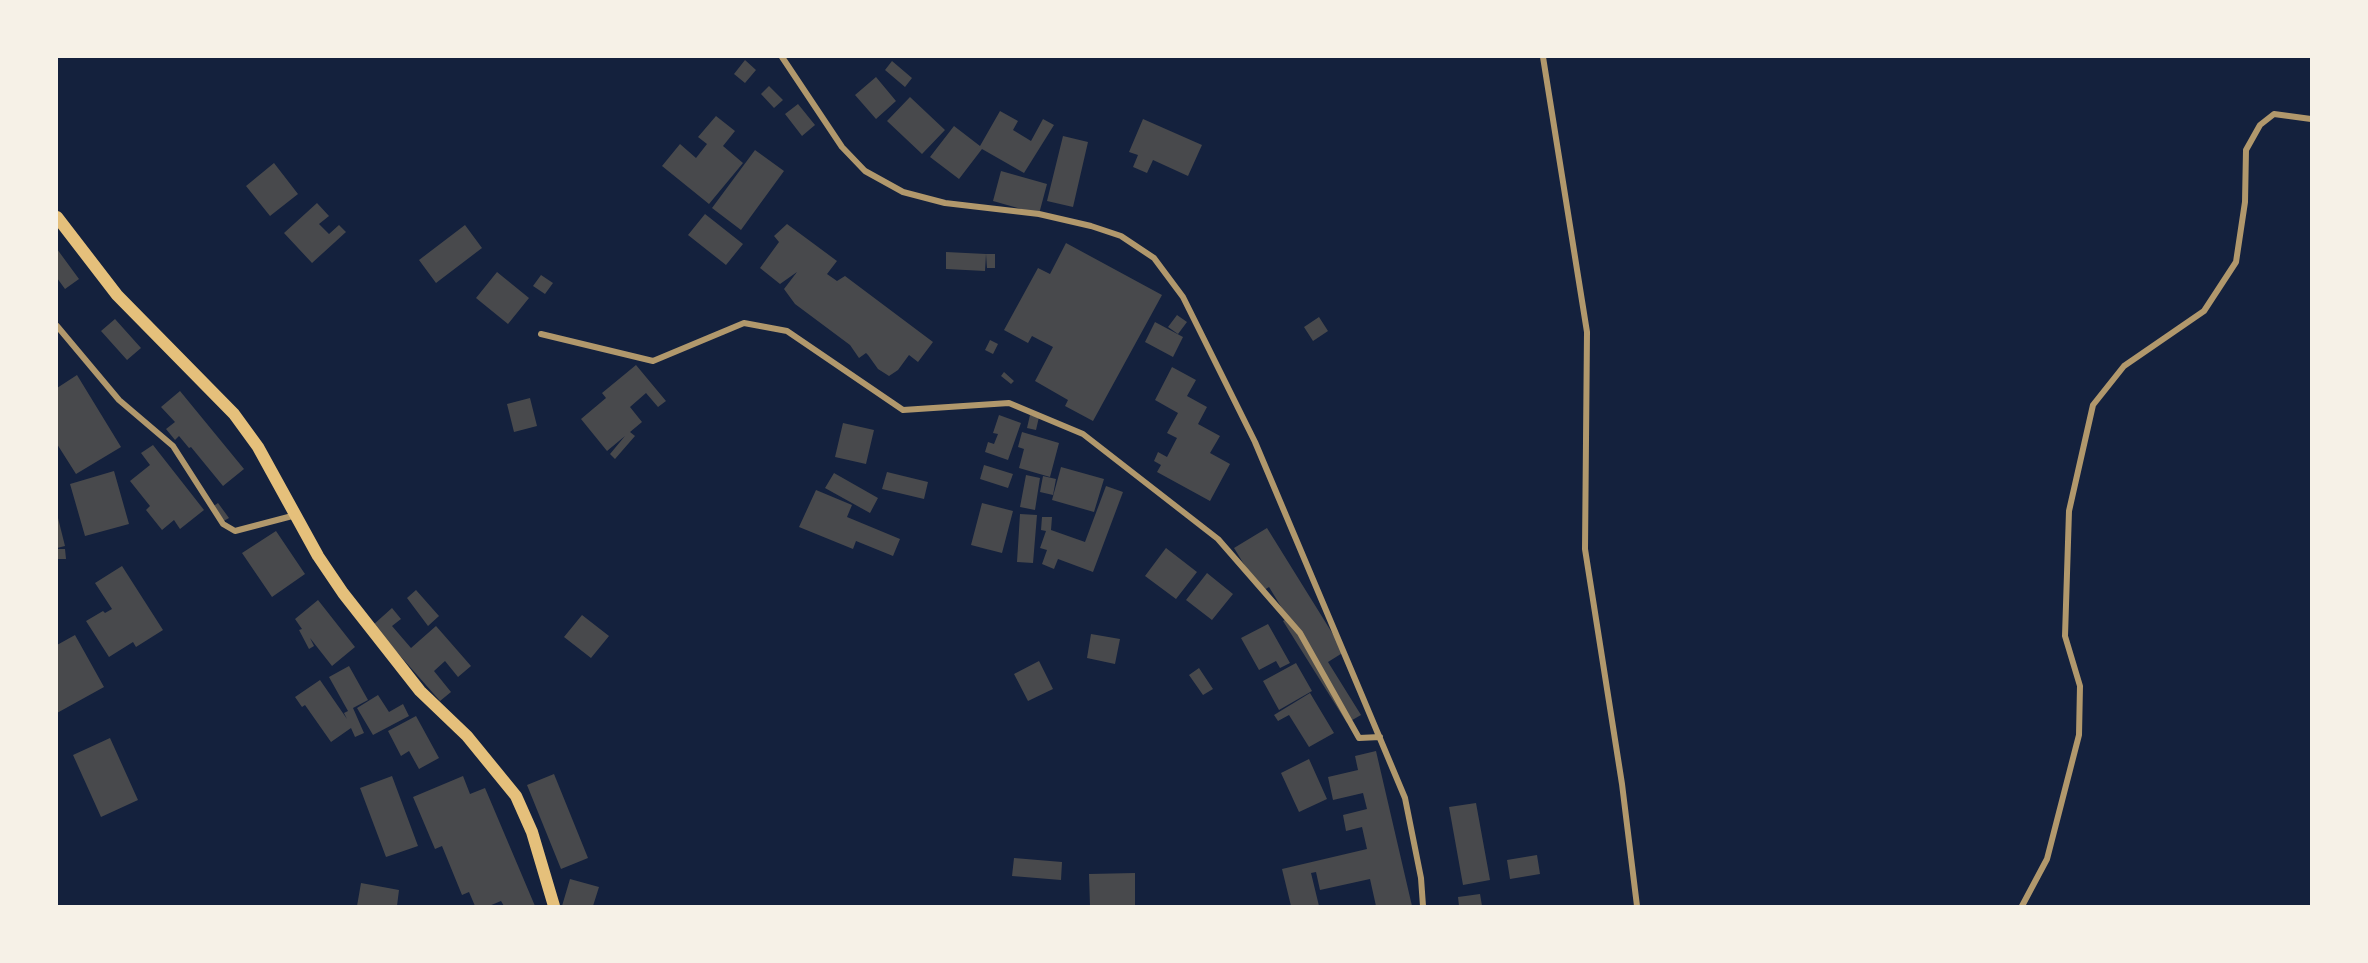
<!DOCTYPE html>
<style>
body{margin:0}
#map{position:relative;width:2368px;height:963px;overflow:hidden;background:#14213d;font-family:Commissioner,sans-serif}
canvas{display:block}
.frame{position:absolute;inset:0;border:58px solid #f6f1e7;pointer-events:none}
</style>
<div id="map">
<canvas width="2368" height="963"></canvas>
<div class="frame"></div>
</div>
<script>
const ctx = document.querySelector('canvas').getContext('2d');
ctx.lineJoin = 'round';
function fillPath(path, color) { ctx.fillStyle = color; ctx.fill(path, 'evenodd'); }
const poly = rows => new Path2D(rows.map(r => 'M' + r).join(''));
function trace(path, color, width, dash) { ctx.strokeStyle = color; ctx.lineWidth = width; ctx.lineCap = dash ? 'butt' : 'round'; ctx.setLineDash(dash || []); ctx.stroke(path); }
fillPath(poly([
 [745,60,756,70,745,83,734,74],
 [892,61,912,78,905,87,885,70],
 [876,77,896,101,876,119,855,95],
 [769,86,783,100,774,108,761,94],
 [910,97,945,130,922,154,887,121],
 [798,104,815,125,802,136,785,114],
 [1000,111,1018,121,1013,130,1031,141,1043,119,1054,125,1024,173,982,149,959,179,930,157,954,126,980,146],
 [716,116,735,131,723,146,743,163,709,204,662,166,680,144,696,158,707,144,698,137],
 [1143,119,1202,145,1188,176,1153,160,1147,173,1133,167,1138,155,1129,152],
 [1063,136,1088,142,1073,207,1047,201],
 [755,150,784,171,741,230,712,208],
 [274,163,298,194,270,216,246,186],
 [1001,171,1047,184,1039,214,993,201],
 [317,203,329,216,319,224,329,234,339,225,346,232,312,263,284,233],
 [705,214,743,244,726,265,688,235],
 [787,224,837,261,827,274,837,281,845,276,933,342,918,362,909,355,898,370,889,376,878,369,868,355,866,353,859,358,850,345,795,304,784,289,797,272,780,284,760,268,779,242,774,236],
 [465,225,482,248,436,283,419,260],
 [1066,243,1162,295,1093,421,1065,406,1068,400,1035,381,1053,347,1032,336,1028,343,1004,330,1038,268,1050,274],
 [57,249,79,279,65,289,57,278],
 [946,252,986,254,985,271,946,269],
 [986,254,995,254,995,268,987,268],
 [497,272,529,298,508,324,476,298],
 [541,275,553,283,545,294,533,286],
 [1177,315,1187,322,1178,334,1168,327],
 [1319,317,1328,331,1313,341,1304,327],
 [115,319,141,348,127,360,101,331],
 [1155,322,1183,337,1173,357,1145,342],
 [990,340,998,344,993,354,985,350],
 [636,365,666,401,658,407,646,393,630,407,642,422,630,432,635,436,615,459,610,454,625,436,607,451,581,419,606,398,602,393],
 [1172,367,1196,380,1187,396,1207,407,1198,424,1220,436,1210,453,1230,464,1210,501,1157,472,1161,465,1154,461,1158,452,1167,457,1177,438,1167,433,1178,413,1155,400],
 [1004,372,1014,381,1011,384,1001,376],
 [77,375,121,447,76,474,57,444,57,388],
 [180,391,244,469,223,486,191,447,189,448,179,436,175,440,166,429,175,422,161,407],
 [530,398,537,426,514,432,507,404],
 [999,415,1021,423,1008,460,985,452,988,442,994,444,998,434,993,433],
 [1030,415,1039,417,1036,430,1027,428],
 [843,423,874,430,866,464,835,457],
 [1022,432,1059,443,1050,477,1019,468,1024,449,1018,447],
 [153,445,204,510,180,529,174,520,162,530,146,510,150,506,130,481,150,465,141,453],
 [984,465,1013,474,1008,488,980,479],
 [1061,467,1104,479,1094,512,1052,500],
 [114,471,129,524,85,536,70,484],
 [887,472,928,482,924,499,882,489],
 [834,473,878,498,870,513,825,488],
 [1026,475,1040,478,1035,510,1020,507],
 [1043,476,1056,479,1053,495,1040,492],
 [1106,486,1123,492,1093,572,1058,559,1054,569,1042,564,1047,550,1040,548,1046,531,1041,530,1042,517,1052,517,1051,530,1085,542],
 [816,490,852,505,847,517,900,539,893,556,856,541,853,549,799,527],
 [218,503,229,518,222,522,212,507],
 [982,503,1013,511,1002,553,971,545],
 [57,514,65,546,57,548],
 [1020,514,1037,515,1033,563,1017,562],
 [1267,528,1344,652,1328,662,1361,715,1347,723,1283,621,1288,618,1269,587,1261,592,1234,548],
 [276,531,305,574,272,597,242,553],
 [1166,548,1197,572,1176,599,1145,576],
 [57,549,65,549,66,559,57,559],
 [122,566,163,630,136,647,133,642,109,657,86,621,103,611,105,613,112,609,95,583],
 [1207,573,1233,594,1212,620,1186,600],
 [416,590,439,616,428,626,407,598],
 [318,600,355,647,332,666,310,638,314,646,309,649,299,630,302,629,295,619],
 [392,608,401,619,392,626,411,648,436,626,471,666,458,677,445,661,434,671,451,692,440,701,373,625],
 [582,615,609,636,591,658,564,637],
 [1268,624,1290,663,1280,668,1276,661,1259,670,1241,638],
 [1091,634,1120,639,1115,664,1087,658],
 [75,635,104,687,57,713,57,645],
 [1039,661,1053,689,1028,701,1014,674],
 [1296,663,1312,691,1279,710,1263,681],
 [349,666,368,700,353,708,364,733,355,737,351,728,331,742,305,705,302,707,295,697,320,680,347,719,344,713,348,711,329,677],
 [1199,668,1213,689,1203,695,1189,675],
 [1310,693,1334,733,1309,747,1289,715,1278,721,1274,715],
 [378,695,389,712,403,704,409,716,373,735,357,708],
 [416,716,439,758,419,769,409,751,401,756,388,731],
 [110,738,138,800,101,817,73,755],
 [1376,751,1412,906,1376,906,1370,879,1320,890,1316,872,1311,873,1319,906,1291,906,1282,869,1367,849,1362,827,1346,831,1343,815,1367,809,1363,793,1333,800,1328,777,1358,770,1355,756],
 [1309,759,1327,799,1299,812,1281,773],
 [554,774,588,858,561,869,527,785],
 [392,776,418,846,386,857,360,788],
 [463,776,470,794,485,788,535,906,504,906,501,901,489,906,475,906,469,892,462,895,442,846,435,849,413,797],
 [1476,803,1490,880,1463,885,1449,807],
 [1537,855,1540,874,1510,879,1507,860],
 [1014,858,1062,862,1061,880,1012,876],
 [1135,873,1135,906,1090,906,1089,874],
 [570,879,599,887,593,906,562,906],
 [361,883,399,890,397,906,357,906],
 [1480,894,1482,906,1459,906,1458,897]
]), '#48494c');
trace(poly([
 [782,57,842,147,865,171,903,192,945,203,1039,214,1091,226,1121,236,1154,258,1183,297,1255,442,1363,698,1405,798,1421,878,1423,906],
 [1543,57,1587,332,1585,549,1622,784,1637,906],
 [57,326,119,400,173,446,223,524,235,531,296,515],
 [541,334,653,361,744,323,787,331,903,410,1009,403,1083,434,1218,539,1300,633,1359,738,1380,737],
 [2022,906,2047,859,2079,735,2080,686,2065,636,2069,511,2093,405,2124,366,2204,311,2236,262,2245,202,2246,150,2260,125,2274,114,2311,119]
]), '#b1986c', 6);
trace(poly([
 [57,217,117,295,234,414,258,447,318,556,343,593,420,691,467,736,516,796,532,832,554,906]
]), '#e5c07b', 12);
</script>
